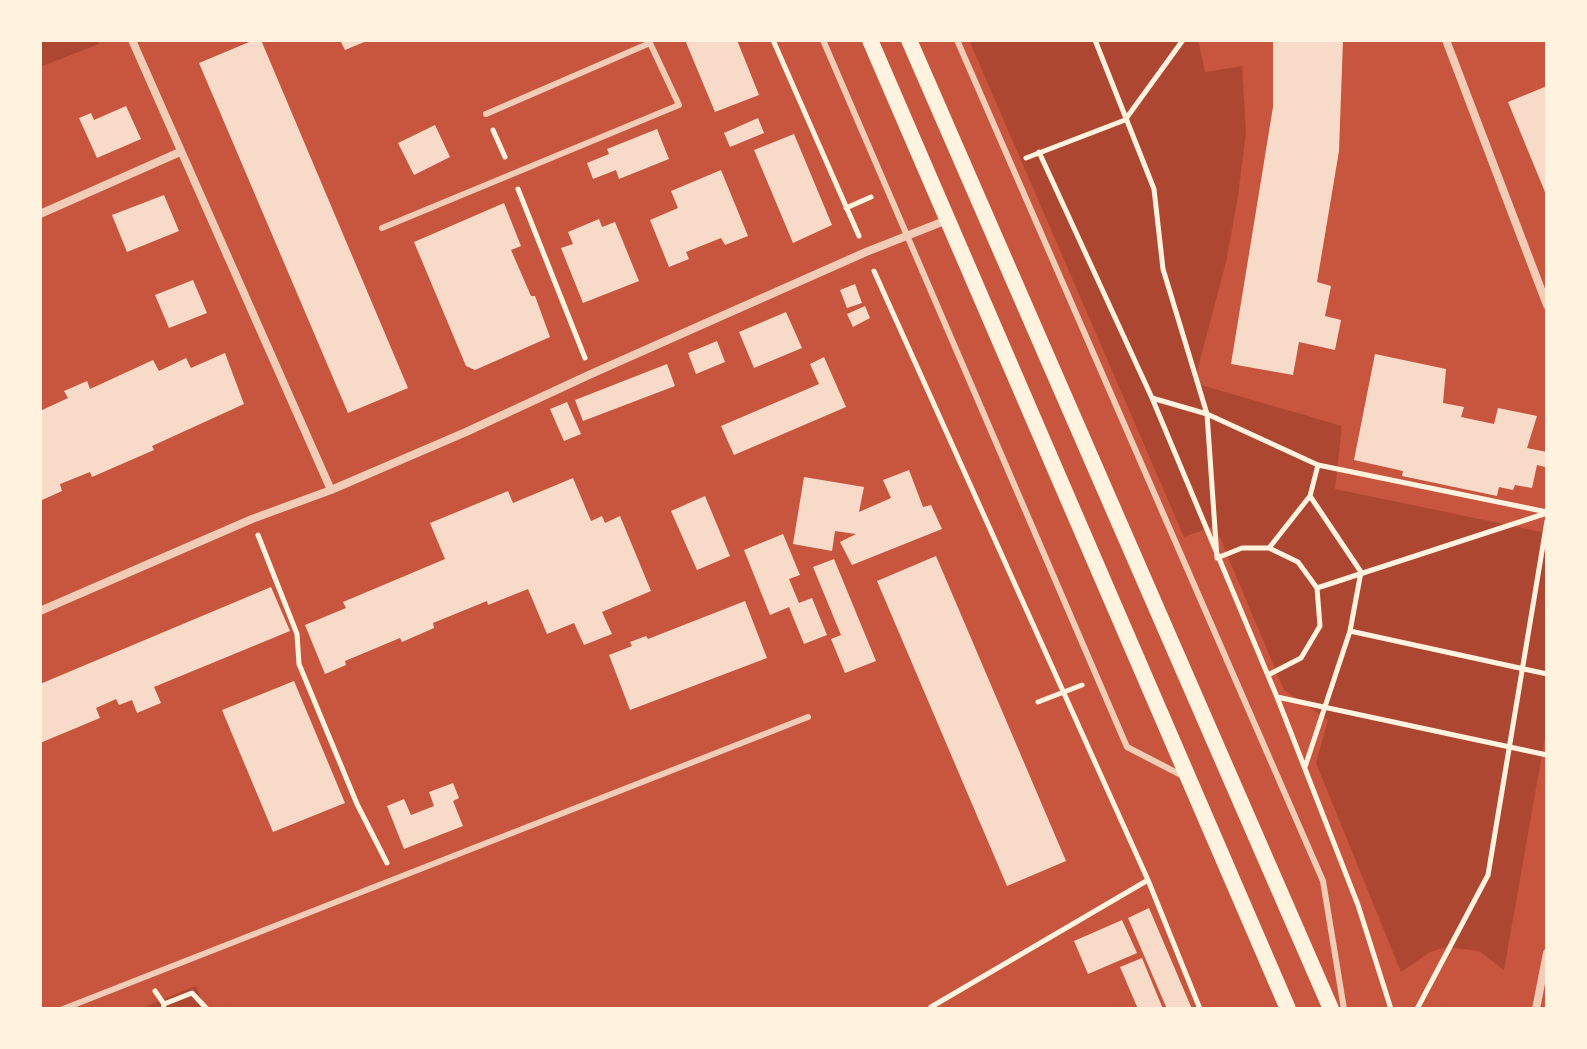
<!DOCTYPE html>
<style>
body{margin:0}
#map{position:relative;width:1587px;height:1049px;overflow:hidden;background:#c8553d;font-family:"Exo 2",sans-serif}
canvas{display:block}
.frame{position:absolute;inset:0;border:42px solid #fff3e0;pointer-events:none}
</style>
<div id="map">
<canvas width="1587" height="1049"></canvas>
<div class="frame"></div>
</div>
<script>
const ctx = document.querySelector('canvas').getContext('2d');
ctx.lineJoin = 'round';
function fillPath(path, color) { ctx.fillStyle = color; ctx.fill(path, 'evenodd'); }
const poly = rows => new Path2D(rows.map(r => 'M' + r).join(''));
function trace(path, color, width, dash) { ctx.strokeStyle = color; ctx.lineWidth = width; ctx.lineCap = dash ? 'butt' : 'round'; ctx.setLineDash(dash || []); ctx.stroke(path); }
fillPath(poly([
 [40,40,97,40,99,44,40,67],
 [969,40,1198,40,1205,72,1242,66,1246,132,1238,196,1226,262,1194,383,1342,426,1335,489,1547,533,1547,726,1504,970,1479,951,1446,947,1430,952,1401,972,1316,763,1328,720,1284,690,1215,526,1184,537],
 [196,986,205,1009,139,1009]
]), '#ae4732');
fillPath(poly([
 [254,40,261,40,408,388,348,413,199,63],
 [340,40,369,40,345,50],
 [685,40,737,40,759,95,715,112],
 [1273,40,1343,40,1339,151,1317,282,1331,286,1325,316,1341,320,1335,350,1299,342,1293,375,1231,364,1273,107],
 [1547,86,1547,197,1508,102],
 [126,106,141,139,97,158,79,118,91,113,94,120],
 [758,118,764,133,730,147,724,133],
 [435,125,450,157,414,175,398,143],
 [657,129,669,159,619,179,616,170,593,179,587,163,609,154,607,149],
 [794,134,832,225,793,243,754,150],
 [721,170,748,236,725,245,721,238,686,252,689,259,669,267,650,220,678,208,671,191],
 [164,195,179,231,127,252,112,215],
 [504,203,521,246,511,250,531,296,535,296,550,337,475,370,466,366,414,242],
 [599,219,602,227,615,222,639,281,583,303,561,248,573,244,568,232],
 [193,280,207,313,169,328,155,295],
 [855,284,862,303,847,308,840,290],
 [865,306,870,318,853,327,847,314],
 [786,312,802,348,754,368,739,332],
 [717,341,725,362,696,374,688,353],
 [225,353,244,404,152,446,154,450,92,477,90,472,60,484,62,491,40,501,40,411,68,398,64,391,87,381,90,389,153,360,159,371,186,358,191,368],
 [1375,354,1446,369,1443,403,1464,407,1461,417,1494,424,1498,408,1537,416,1527,448,1547,452,1547,457,1545,467,1537,465,1532,488,1515,485,1513,490,1499,487,1497,496,1402,476,1403,471,1354,460],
 [824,357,846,407,734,455,721,426,819,384,810,364],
 [667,364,675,386,583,421,575,400],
 [567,402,581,434,564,441,550,409],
 [909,470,923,507,931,505,942,529,852,565,840,542,856,534,835,531,832,551,793,544,804,477,864,487,859,512,891,498,883,480],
 [573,478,591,521,602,516,605,523,620,516,651,591,602,612,612,634,584,645,574,623,547,634,528,589,488,605,487,601,433,623,434,628,402,642,400,638,345,661,346,665,325,674,305,625,346,608,343,602,445,559,430,523,508,491,513,503],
 [705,496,730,556,697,570,671,511],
 [783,534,800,575,789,579,799,603,812,598,827,635,804,644,789,607,770,615,744,550],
 [936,556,1066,861,1007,886,877,581],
 [834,559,876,661,845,673,831,639,841,635,813,567],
 [271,587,290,631,154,687,161,703,137,713,132,700,119,705,116,699,96,708,100,718,40,743,40,684],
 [745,601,767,658,630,710,609,655,632,646,630,642,646,636,648,639],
 [294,681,345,803,273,832,222,710],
 [453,783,459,798,453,801,463,826,404,849,387,806,404,799,411,815,434,806,429,792],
 [1149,908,1192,1009,1167,1009,1128,918],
 [1122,920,1137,953,1088,974,1074,941],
 [1142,958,1163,1009,1138,1009,1120,967]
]), '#f7dbc8');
trace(poly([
 [773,40,859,236],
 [1095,40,1154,189,1163,269,1207,414,1152,398,1277,697,1547,755],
 [493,130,505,157],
 [1039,152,1152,398],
 [1026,158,1125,120,1183,40],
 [518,189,585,358],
 [846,208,871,197],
 [874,271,1148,880,1200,1009],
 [258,535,297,634,299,664,357,804,387,863],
 [1269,548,1310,496,1318,465],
 [1317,588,1547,513],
 [1350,631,1547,674],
 [1268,675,1301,658,1320,626,1317,588,1298,562,1269,548,1242,548,1217,558,1207,414,1318,465,1547,512],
 [1277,697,1358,905,1391,1009],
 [1038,702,1082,685],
 [1305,767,1350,631,1361,572,1310,496],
 [155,991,164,1004,163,1009],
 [164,1004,192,993,207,1009],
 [931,1007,1148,880],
 [1417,1009,1488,875,1547,521]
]), '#fff3e0', 5);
trace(poly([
 [823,40,1127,747,1183,776],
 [957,40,1323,881,1344,1009],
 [382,228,679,105,650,43,486,114],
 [63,1009,808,717]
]), '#f1ccb7', 6);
trace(poly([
 [132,40,331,490],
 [1446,40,1547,305],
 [40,214,180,152],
 [40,611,252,519,331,490,466,432,591,374,866,252,947,220],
 [1536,1009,1547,953]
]), '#f1ccb7', 8);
trace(poly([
 [870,40,1288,1009],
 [909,40,1331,1009]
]), '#fff3e0', 16);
</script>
